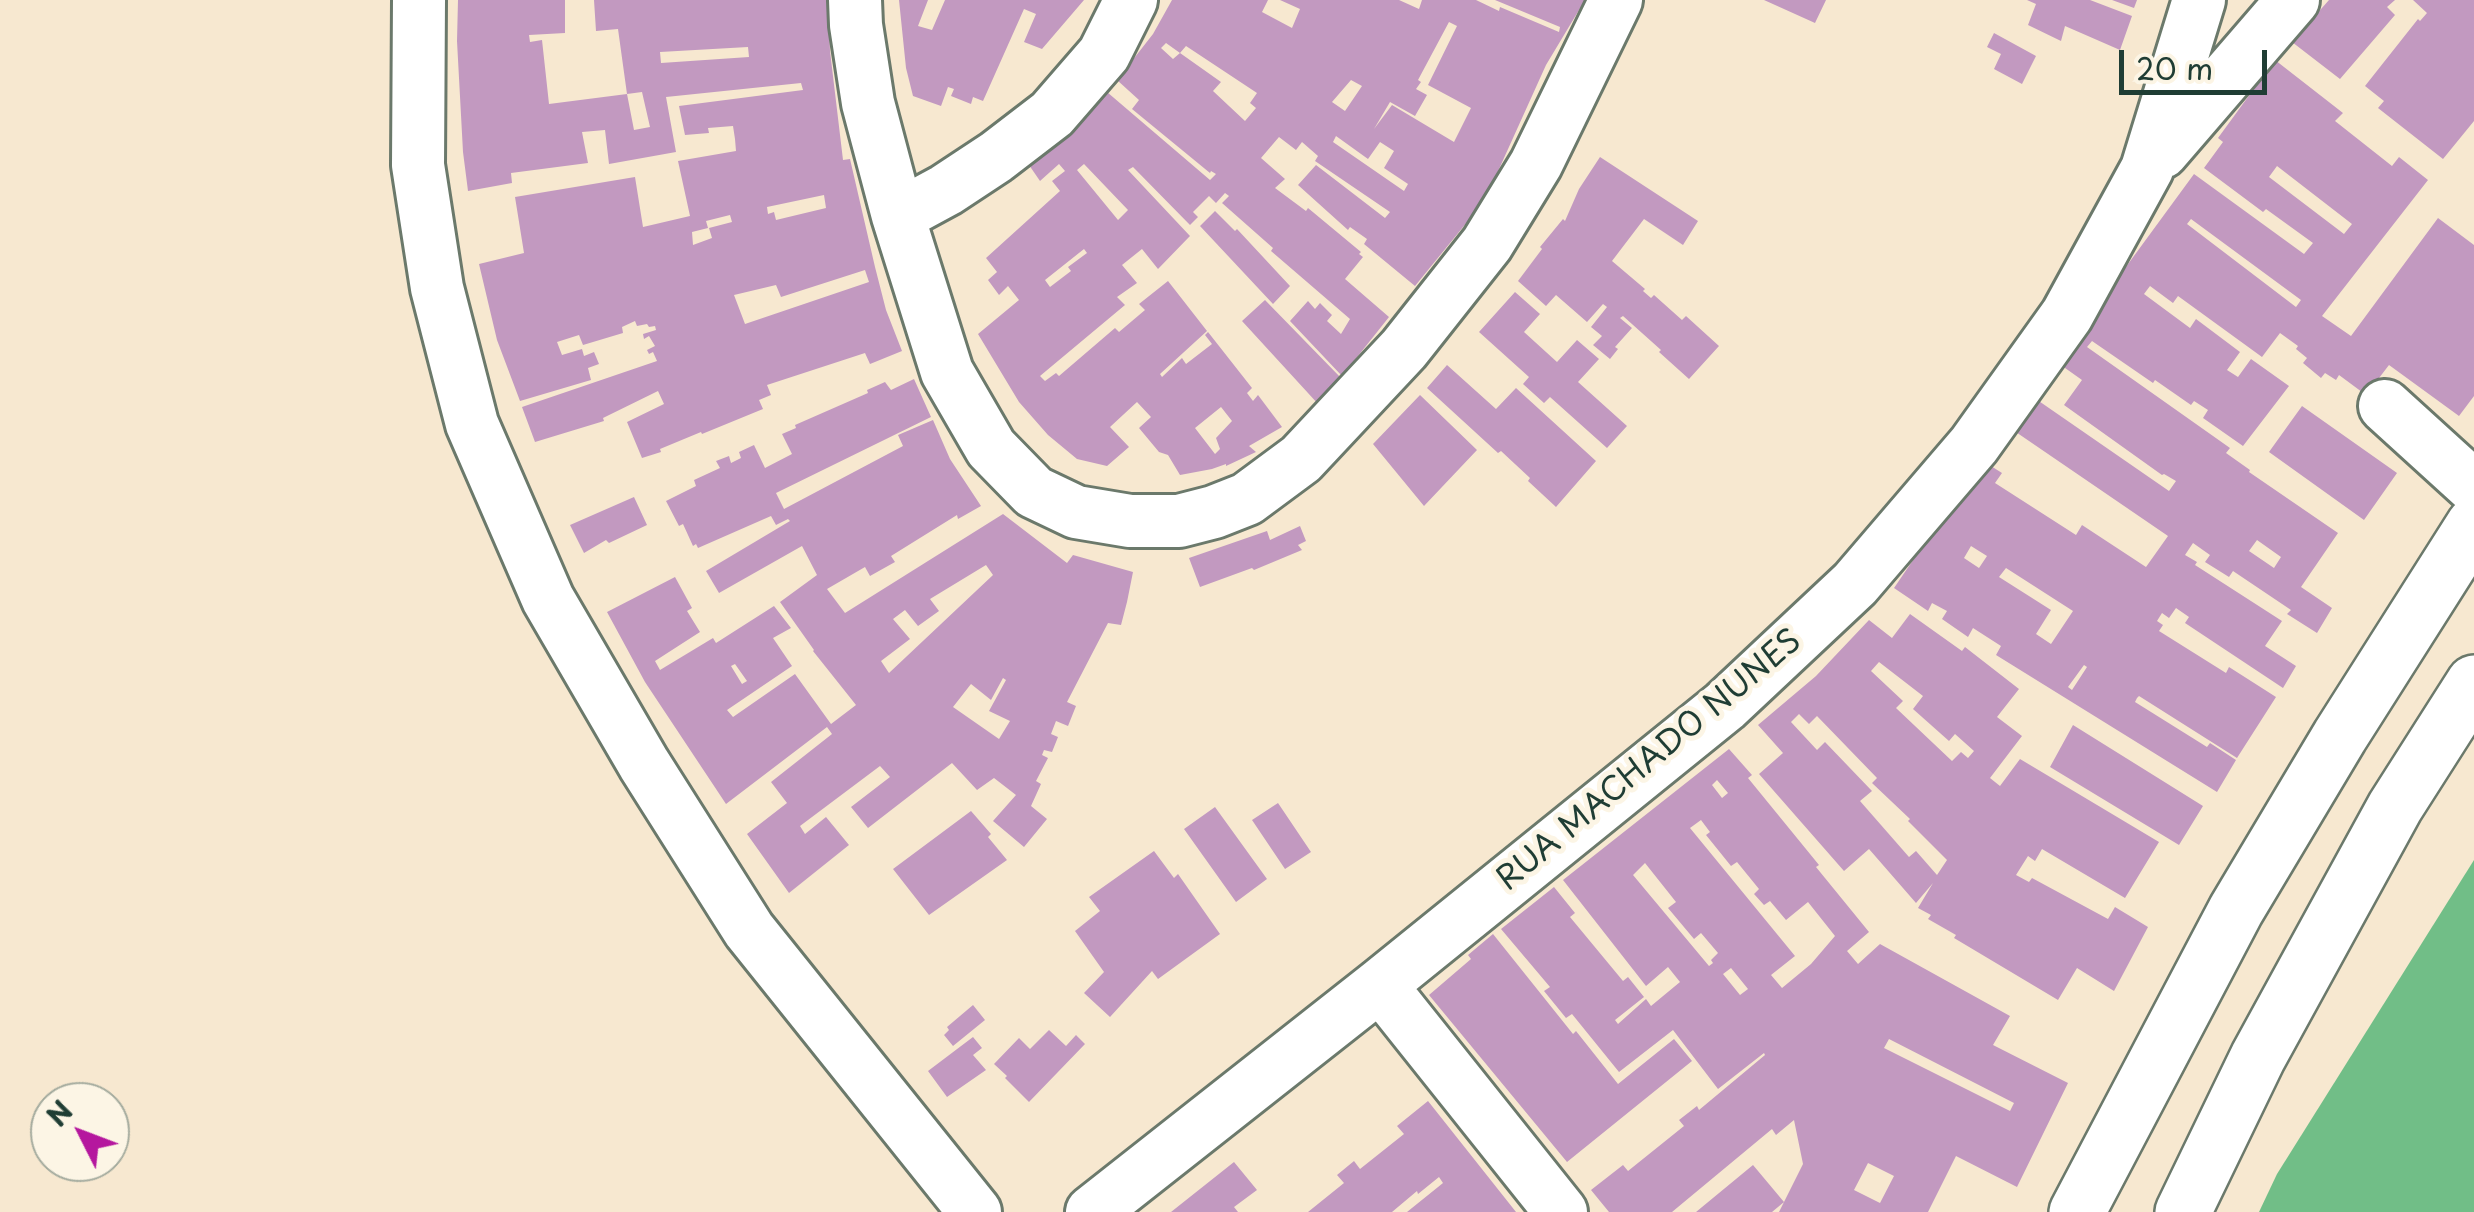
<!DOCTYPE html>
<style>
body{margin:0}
#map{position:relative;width:2474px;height:1212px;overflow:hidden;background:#f7e8d0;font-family:"Playpen Sans",sans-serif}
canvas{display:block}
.north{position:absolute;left:30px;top:1082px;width:100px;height:100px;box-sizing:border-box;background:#fcf5e5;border:2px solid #a4ab9e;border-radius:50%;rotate:312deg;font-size:28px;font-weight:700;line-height:40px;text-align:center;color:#1f3d34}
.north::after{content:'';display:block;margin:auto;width:35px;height:45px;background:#b5179e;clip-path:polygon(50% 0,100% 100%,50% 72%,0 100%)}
.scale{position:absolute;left:2119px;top:50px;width:148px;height:45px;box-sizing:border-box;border:5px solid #1f3d34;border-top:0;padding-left:12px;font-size:30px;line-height:35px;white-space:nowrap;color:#1f3d34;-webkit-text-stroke:8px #fcf5e5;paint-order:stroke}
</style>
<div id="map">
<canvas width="2474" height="1212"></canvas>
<div class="north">N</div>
<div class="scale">20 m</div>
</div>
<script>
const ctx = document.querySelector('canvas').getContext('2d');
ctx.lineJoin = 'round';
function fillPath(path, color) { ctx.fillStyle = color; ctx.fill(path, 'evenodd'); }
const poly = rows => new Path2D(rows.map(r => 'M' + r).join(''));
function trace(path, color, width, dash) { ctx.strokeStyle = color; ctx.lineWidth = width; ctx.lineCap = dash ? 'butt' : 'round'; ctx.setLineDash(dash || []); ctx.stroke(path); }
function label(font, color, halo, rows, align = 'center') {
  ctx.font = font + ' "Playpen Sans",sans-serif'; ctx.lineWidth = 10; ctx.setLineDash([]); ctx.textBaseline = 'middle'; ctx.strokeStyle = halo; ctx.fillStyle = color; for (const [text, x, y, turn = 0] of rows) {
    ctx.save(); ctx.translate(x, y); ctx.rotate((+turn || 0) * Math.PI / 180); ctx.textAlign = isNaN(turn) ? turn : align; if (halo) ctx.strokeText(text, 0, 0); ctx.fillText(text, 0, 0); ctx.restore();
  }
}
fillPath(poly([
 [2474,860,2474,1212,2259,1212,2277,1174]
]), '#71be87');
fillPath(poly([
 [458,0,565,0,565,33,529,35,530,42,542,40,549,104,627,94,618,29,596,31,594,0,828,0,830,51,843,160,850,159,875,267,886,310,902,351,870,364,865,353,767,385,771,395,759,400,763,409,702,434,701,432,660,449,661,452,642,458,627,422,664,404,658,391,603,418,604,421,535,442,522,407,657,361,653,352,649,354,647,350,655,346,649,336,644,339,643,334,656,330,655,326,649,327,647,324,637,326,635,321,622,327,623,333,583,345,579,335,557,342,562,355,582,349,584,356,594,352,599,364,588,368,591,380,520,401,497,340,479,264,524,253,515,197,635,177,643,227,690,216,678,161,736,151,735,139,733,126,708,128,709,133,685,135,679,106,803,90,801,83,666,97,676,152,609,164,605,130,582,132,588,163,511,173,512,183,468,191,463,152,457,41],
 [748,47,749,57,661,63,660,52],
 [642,92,650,127,634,130,627,94],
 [824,195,826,208,776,220,774,212,768,214,767,207],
 [730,215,732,222,709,228,712,238,693,245,692,232,708,228,706,221],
 [865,270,869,282,745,324,734,295,776,285,781,297],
 [899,0,928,0,918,26,932,30,945,0,1084,0,1042,49,1024,42,1036,14,1024,9,983,101,973,97,971,104,951,96,954,89,948,87,941,106,913,96,906,68],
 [1172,0,1268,0,1262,12,1292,28,1300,9,1280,0,1399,0,1419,9,1422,0,1476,0,1499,11,1500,7,1559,32,1560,27,1495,0,1585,0,1546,65,1485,200,1415,286,1364,244,1367,239,1350,227,1348,230,1298,185,1316,165,1385,218,1390,212,1315,161,1318,156,1302,142,1296,150,1279,137,1261,158,1285,179,1275,188,1306,211,1308,208,1361,252,1359,254,1363,257,1345,279,1389,317,1342,376,1290,321,1308,301,1315,309,1320,303,1332,315,1327,321,1341,334,1350,319,1271,251,1273,248,1222,203,1229,196,1225,193,1216,203,1209,196,1193,212,1198,217,1190,225,1133,167,1128,170,1190,236,1158,269,1142,249,1122,265,1137,283,1117,297,1125,305,1040,376,1045,381,1056,373,1059,376,1115,328,1119,332,1145,310,1139,304,1168,281,1207,331,1160,374,1162,377,1182,358,1186,364,1212,344,1205,335,1208,332,1252,388,1247,393,1253,401,1258,395,1282,427,1249,446,1256,452,1226,466,1226,464,1212,469,1180,475,1168,455,1159,452,1139,428,1151,417,1137,402,1110,427,1129,447,1107,466,1077,459,1048,435,1019,402,978,334,1019,300,1008,286,999,295,988,280,997,272,986,258,1060,191,1052,181,1065,171,1059,164,1040,181,1029,165,1081,120,1107,92,1210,180,1216,174,1211,171,1210,173,1132,109,1139,100,1117,80,1153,34],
 [1449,22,1457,26,1428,85,1471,108,1454,142,1392,105,1374,129,1390,102,1415,116,1427,95,1416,89,1421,82,1418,80],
 [1166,43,1180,53,1186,46,1257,93,1250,103,1256,108,1245,121,1213,91,1221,82,1180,53,1173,59,1161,48],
 [1351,80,1362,86,1345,111,1332,102],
 [1336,136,1368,159,1380,142,1394,151,1384,168,1408,184,1404,191,1333,142],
 [1084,164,1128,210,1118,220,1077,170],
 [1084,249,1087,253,1068,267,1071,271,1050,287,1045,280],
 [1221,407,1232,421,1216,438,1220,449,1215,454,1195,428],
 [1764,0,1826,0,1815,23],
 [2027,0,2090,0,2132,16,2120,50,2065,26,2061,41,2028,25,2036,4],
 [2112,0,2137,0,2134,8],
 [2329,0,2395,0,2387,7,2395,15,2340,79,2292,42],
 [2413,0,2474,0,2474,121,2443,159,2378,108,2384,101,2365,86,2418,19,2420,21,2427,13],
 [1994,33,2036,56,2022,84,1994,69,2001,54,1987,47],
 [2275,60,2343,113,2335,121,2392,166,2399,157,2428,180,2322,316,2351,336,2438,218,2474,245,2474,396,2459,416,2389,365,2366,395,2339,375,2336,380,2325,373,2321,378,2303,363,2307,358,2296,349,2298,346,2280,333,2262,357,2178,296,2173,303,2150,286,2144,294,2190,328,2196,319,2240,352,2227,370,2238,377,2251,359,2289,386,2243,446,2203,418,2208,410,2194,401,2191,405,2155,380,2153,383,2092,341,2087,347,2230,448,2226,453,2250,470,2249,472,2338,533,2301,587,2332,608,2317,633,2287,614,2291,610,2233,571,2229,577,2205,562,2210,555,2193,543,2185,555,2197,562,2195,565,2282,621,2265,646,2296,666,2283,688,2185,623,2189,617,2176,608,2169,618,2162,613,2157,621,2163,625,2159,631,2226,673,2229,667,2276,697,2237,758,2139,696,2137,698,2135,702,2207,747,2210,743,2236,760,2217,792,1996,655,2001,646,1973,628,1968,637,1942,619,1947,611,1932,603,1928,611,1894,588,1937,525,1939,526,1983,461,2002,473,1995,483,2076,535,2082,525,2146,567,2168,536,2010,428,2033,397,2169,491,2176,481,2164,474,2162,475,2064,405,2082,380,2058,363,2079,331,2194,174,2304,254,2313,243,2266,209,2263,212,2204,168,2223,142,2218,138],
 [2277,166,2352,224,2344,234,2269,177],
 [2191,219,2301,300,2296,307,2187,224],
 [2257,540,2281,557,2274,568,2249,551],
 [1971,546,1987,556,1979,568,1964,558],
 [2006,568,2073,611,2051,644,2036,634,2051,610,1999,577],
 [2084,665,2087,667,2072,690,2068,687],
 [1600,157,1698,221,1683,245,1644,219,1612,261,1645,289,1643,291,1651,298,1654,295,1682,320,1686,316,1719,346,1689,379,1659,352,1661,350,1623,316,1620,318,1632,328,1615,347,1618,349,1610,359,1593,345,1602,336,1591,327,1607,307,1603,304,1587,322,1556,295,1546,306,1518,281,1542,249,1540,247,1563,219,1565,221,1579,189],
 [1215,211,1235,231,1237,229,1290,286,1273,304,1200,226],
 [1515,292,1540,314,1524,332,1557,362,1577,340,1599,359,1578,382,1627,426,1607,448,1550,397,1544,403,1523,384,1529,377,1479,332],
 [1265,300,1341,378,1319,405,1242,321],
 [1447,365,1496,409,1516,388,1596,461,1556,507,1528,481,1530,478,1501,451,1498,453,1427,388],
 [914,379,931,417,776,493,784,509,903,446,898,435,933,420,950,459,981,506,958,519,957,515,891,556,895,562,870,576,865,567,827,589,845,613,1003,514,1067,563,1073,555,1133,572,1127,602,1121,625,1108,623,1067,702,1076,706,1068,726,1056,721,1051,734,1058,737,1052,752,1044,750,1042,755,1048,758,1036,781,1041,784,1031,806,1047,819,1024,847,993,821,1016,795,994,778,977,790,952,763,868,828,851,807,890,777,880,766,800,826,805,834,826,817,849,845,789,893,747,834,787,803,771,782,832,734,827,727,726,804,645,682,607,612,675,577,692,608,687,611,700,632,655,661,660,670,713,638,716,643,774,606,791,628,773,638,792,666,727,710,733,717,795,674,831,724,856,705,813,651,814,650,780,602,817,575,802,546,719,593,706,571,790,521,788,519,776,525,771,516,698,548,696,544,693,546,683,524,679,526,666,501,696,486,694,480,720,468,716,461,729,456,731,463,741,458,739,452,754,445,765,468,792,454,782,434,796,428,795,425,868,393,867,390,885,382,891,390],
 [986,565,993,575,889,673,881,661,910,639,893,619,905,610,918,626,939,611,930,599],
 [735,664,747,681,742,684,731,666],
 [1003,678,1006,680,989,711,1010,721,999,739,953,707,971,684,991,700],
 [1420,395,1477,450,1424,506,1373,444],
 [2302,406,2397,473,2364,520,2269,452],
 [634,497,647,525,609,543,606,540,584,553,570,525],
 [1300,526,1306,541,1298,545,1302,550,1254,570,1252,568,1200,587,1189,558,1267,531,1270,540],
 [1910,614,1962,651,1965,647,2019,689,1997,717,2022,736,1990,778,2000,786,2020,759,2159,842,2125,898,2042,849,2035,861,2028,856,2016,875,2029,882,2032,878,2108,919,2115,907,2148,927,2114,991,2077,968,2058,1000,1954,938,1956,935,1928,919,1931,915,1918,908,1933,883,1916,903,1869,849,1844,871,1759,774,1783,753,1758,725,1816,676,1869,620,1892,638],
 [1879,662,1923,696,1913,709,1949,741,1955,734,1974,751,1968,758,1961,752,1952,761,1896,708,1903,701,1871,671],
 [1799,714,1809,724,1817,716,1877,778,1872,783,1910,819,1908,821,1947,860,1937,875,1916,851,1909,857,1860,801,1872,791,1825,742,1817,750,1791,722],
 [2073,725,2203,806,2179,845,2050,767],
 [1729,749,1752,775,1748,778,1819,865,1816,867,1869,932,1847,951,1858,964,1880,944,2010,1016,1993,1045,2068,1083,2017,1187,1956,1156,1928,1212,1779,1212,1803,1164,1794,1120,1776,1135,1772,1129,1672,1212,1609,1212,1591,1190,1623,1165,1628,1171,1684,1126,1679,1120,1697,1106,1699,1110,1765,1055,1764,1053,1718,1089,1673,1030,1619,1072,1572,1014,1566,1018,1544,991,1550,987,1501,929,1554,887,1575,913,1570,917,1623,981,1628,977,1644,997,1615,1020,1618,1024,1646,999,1651,1006,1680,982,1668,967,1646,986,1563,880],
 [1717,780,1728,793,1722,798,1712,785],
 [1701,820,1710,832,1706,835,1731,866,1737,862,1759,889,1754,894,1764,905,1770,901,1786,920,1808,902,1835,936,1811,964,1782,988,1771,975,1795,956,1690,828],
 [1645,863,1676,902,1668,908,1694,939,1701,933,1718,953,1711,960,1713,963,1709,966,1633,875],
 [1731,968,1748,989,1740,995,1723,974],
 [1889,1039,2014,1103,2010,1111,1884,1048],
 [1868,1163,1894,1176,1880,1203,1854,1190],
 [1278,803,1311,852,1285,869,1252,820],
 [1215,807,1267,879,1236,902,1184,829],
 [971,811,991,834,988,837,1007,860,929,915,893,869],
 [1154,851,1174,878,1178,874,1220,934,1158,979,1152,971,1110,1017,1084,993,1104,972,1075,931,1100,911,1089,897],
 [1493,934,1573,1034,1576,1031,1618,1084,1674,1039,1692,1061,1567,1162,1429,995,1471,959,1468,955],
 [973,1005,985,1020,953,1046,944,1035,949,1030,947,1027],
 [1049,1030,1066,1046,1076,1035,1085,1044,1029,1102,1005,1078,1007,1076,994,1064,1019,1038,1030,1049],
 [973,1037,982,1048,973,1055,986,1070,947,1097,928,1071],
 [1428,1101,1516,1212,1407,1212,1443,1183,1439,1177,1418,1194,1417,1191,1392,1212,1308,1212,1344,1183,1337,1175,1354,1161,1360,1169,1404,1134,1397,1126],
 [1234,1162,1257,1190,1234,1207,1238,1212,1171,1212],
 [1753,1165,1784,1202,1772,1212,1696,1212]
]), '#c299c0');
const minor = poly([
 [419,0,418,165,437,288,472,424,548,599,644,764,749,930,975,1212],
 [855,0,856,25,868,103,898,216,947,372,991,448,1034,492,1076,512,1130,521,1179,521,1214,512,1247,499,1301,459,1404,349,1487,244,1536,164,1616,0],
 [2162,152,2293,0],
 [898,216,946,190,996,157,1052,114,1104,54,1131,0],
 [2385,406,2474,487],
 [1380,985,1561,1212],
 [1092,1212,1380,985,1725,706,1855,584,1974,445,2067,315,2147,169,2199,0]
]);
const major = poly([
 [2077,1212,2236,910,2340,736,2474,525],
 [2183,1212,2258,1057,2395,807,2474,683]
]);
trace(minor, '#6b796b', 58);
trace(major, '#6b796b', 60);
trace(minor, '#fff', 52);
trace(major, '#fff', 55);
label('32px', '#1f3d34', '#fcf5e5', [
 ["RUA MACHADO NUNES",1650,761,-40]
]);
</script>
